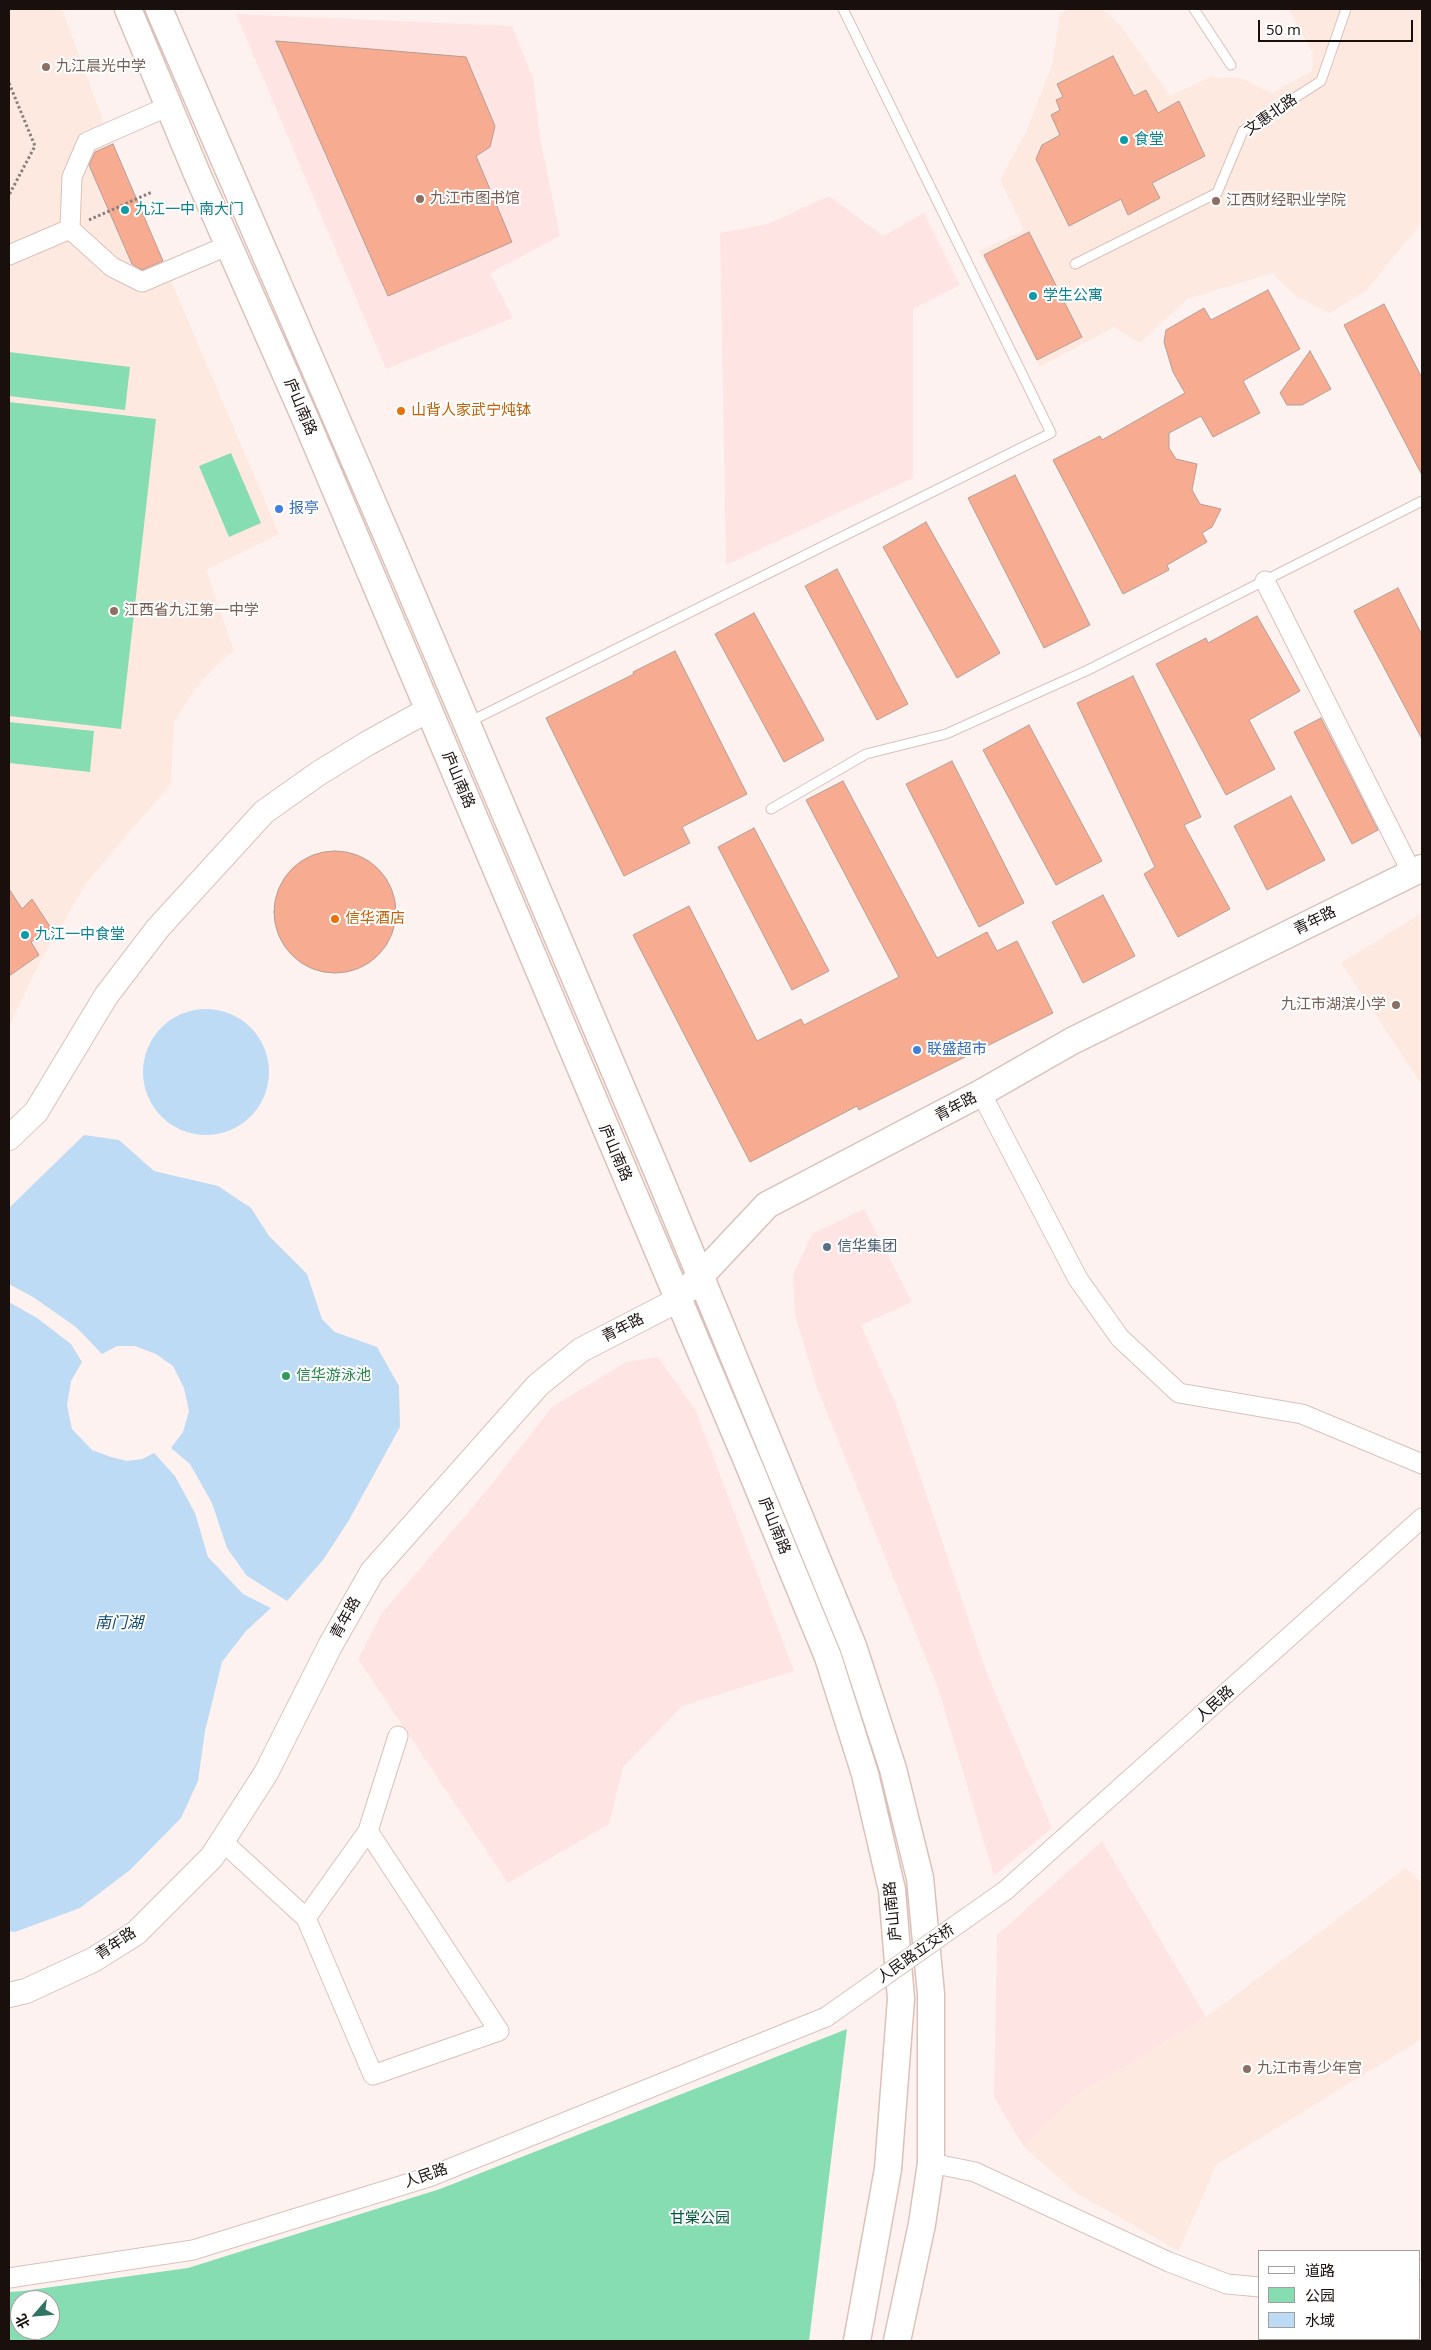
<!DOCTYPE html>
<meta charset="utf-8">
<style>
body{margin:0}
#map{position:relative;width:1431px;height:2350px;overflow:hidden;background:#fdf2ef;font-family:"Open Sans","Noto Sans SC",sans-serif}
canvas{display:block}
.frame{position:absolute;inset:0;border:10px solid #19100d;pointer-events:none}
.legend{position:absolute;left:1258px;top:2250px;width:162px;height:90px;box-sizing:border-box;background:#fff;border:1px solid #a39f9e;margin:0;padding:6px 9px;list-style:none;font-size:15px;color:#19100d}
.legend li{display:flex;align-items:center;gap:10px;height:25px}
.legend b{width:25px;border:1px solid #a39f9e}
.north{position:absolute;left:10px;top:2290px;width:50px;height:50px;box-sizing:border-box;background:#fff;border:1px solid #a39f9e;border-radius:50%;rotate:243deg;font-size:14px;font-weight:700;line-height:20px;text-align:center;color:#19100d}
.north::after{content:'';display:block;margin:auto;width:18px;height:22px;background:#317465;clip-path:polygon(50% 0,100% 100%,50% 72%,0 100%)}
.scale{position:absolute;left:1258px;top:20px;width:155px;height:22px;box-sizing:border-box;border:2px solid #19100d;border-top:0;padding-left:6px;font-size:15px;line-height:18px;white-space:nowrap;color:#19100d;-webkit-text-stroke:4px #fff;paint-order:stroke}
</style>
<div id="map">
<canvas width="1431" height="2350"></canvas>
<div class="frame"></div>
<ul class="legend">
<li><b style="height:6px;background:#fff"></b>道路</li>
<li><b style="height:14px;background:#86ddb1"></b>公园</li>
<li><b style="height:14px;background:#bddbf5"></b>水域</li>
</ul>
<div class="north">北</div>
<div class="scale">50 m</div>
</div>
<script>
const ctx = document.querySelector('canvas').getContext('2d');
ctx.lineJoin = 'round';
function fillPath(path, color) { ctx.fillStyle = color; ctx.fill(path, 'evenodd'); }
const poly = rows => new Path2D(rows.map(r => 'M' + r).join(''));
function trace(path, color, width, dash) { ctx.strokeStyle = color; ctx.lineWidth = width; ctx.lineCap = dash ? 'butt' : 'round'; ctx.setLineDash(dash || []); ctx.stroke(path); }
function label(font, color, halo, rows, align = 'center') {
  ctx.font = font + ' "Open Sans","Noto Sans SC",sans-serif'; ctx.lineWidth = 4; ctx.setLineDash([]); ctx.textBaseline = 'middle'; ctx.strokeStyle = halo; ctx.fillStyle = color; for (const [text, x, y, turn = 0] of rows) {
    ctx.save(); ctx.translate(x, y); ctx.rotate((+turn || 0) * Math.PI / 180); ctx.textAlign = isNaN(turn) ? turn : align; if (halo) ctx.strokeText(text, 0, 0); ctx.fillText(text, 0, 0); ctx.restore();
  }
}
fillPath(poly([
 [236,14,512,26,533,78,540,137,560,236,490,273,513,318,386,369],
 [829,196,883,236,924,213,960,285,913,309,913,478,726,565,720,233,768,224],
 [864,1209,912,1302,861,1325,895,1402,987,1674,1052,1828,994,1876,938,1688,817,1388,795,1315,793,1275,812,1234],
 [658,1357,696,1411,794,1671,682,1706,623,1767,609,1824,508,1883,358,1659,382,1613,487,1490,552,1407,626,1362],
 [1102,1841,1206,2017,1075,2097,1024,2147,994,2097,997,1935]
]), '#ffe4e4');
fillPath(poly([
 [9,9,62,9,105,126,279,534,206,570,234,651,218,664,195,689,174,721,171,784,87,882,40,962,9,1026],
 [1068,9,1102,9,1121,26,1170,96,1210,77,1241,78,1272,93,1312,71,1313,53,1288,9,1422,9,1422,222,1366,291,1330,313,1296,296,1272,273,1187,299,1140,343,1114,327,1040,367,979,251,1024,230,1000,180,1026,132,1052,65,1060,14],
 [1422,913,1422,1085,1341,963],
 [1406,1868,1422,1883,1422,2039,1216,2165,1179,2251,1078,2194,1024,2147,1075,2097,1206,2017]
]), '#fee9e1');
fillPath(poly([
 [9,352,130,367,125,410,9,396],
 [9,402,156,419,121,729,9,716],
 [231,453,261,523,229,537,199,466],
 [9,722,94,731,90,772,9,763],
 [847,2029,809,2341,9,2341,9,2292,23,2291,188,2268,440,2189],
 [20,2300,50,2300,50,2330,20,2330]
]), '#86ddb1');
fillPath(poly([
 '143 1072a63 63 0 1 1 126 0a63 63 0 1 1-126 0Z',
 [84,1135,119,1140,154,1171,218,1186,251,1208,269,1236,307,1274,322,1319,335,1332,377,1347,399,1386,400,1427,349,1520,323,1560,287,1601,247,1576,227,1548,212,1503,190,1464,171,1448,183,1432,189,1411,184,1388,173,1366,156,1354,135,1346,117,1346,102,1354,76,1327,33,1297,9,1284,9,1208],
 [9,1302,37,1318,71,1344,82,1362,71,1381,67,1405,72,1429,92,1450,111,1457,127,1461,142,1459,154,1453,175,1476,195,1513,208,1557,243,1594,271,1608,246,1631,222,1662,205,1731,198,1781,181,1818,130,1870,80,1908,15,1932,9,1931]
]), '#bddbf5');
const building = poly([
 [276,41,466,57,495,126,490,147,476,156,512,242,388,296,276,41],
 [1113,56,1134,96,1146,90,1158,113,1179,101,1205,156,1152,183,1160,198,1128,215,1121,199,1069,226,1036,159,1042,145,1060,135,1051,115,1060,110,1056,100,1063,97,1057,84,1113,56],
 [113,144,163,261,142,270,132,264,89,165,95,152,113,144],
 [1029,232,1082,337,1037,360,984,255,1029,232],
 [1268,290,1300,349,1243,381,1260,413,1213,437,1201,416,1169,433,1169,448,1176,459,1197,464,1192,490,1200,504,1221,509,1212,527,1202,533,1207,542,1167,565,1169,570,1123,594,1053,460,1100,436,1102,440,1185,393,1173,372,1164,342,1166,330,1204,308,1211,320,1268,290],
 [1384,304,1422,378,1422,475,1344,325,1384,304],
 [1310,351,1331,389,1302,405,1287,405,1280,393,1310,351],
 [1015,475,1090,625,1044,648,968,498,1015,475],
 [926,522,1000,653,957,678,883,547,926,522],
 [837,569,908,704,877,720,805,586,837,569],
 [1398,588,1422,635,1422,739,1354,611,1398,588],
 [754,613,824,740,784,762,715,634,754,613],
 [1257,616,1300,691,1249,720,1275,769,1226,795,1156,664,1206,638,1208,643,1257,616],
 [675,651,747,794,682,827,690,843,624,876,546,718,634,674,633,672,675,651],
 [1133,676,1201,817,1184,825,1230,909,1178,937,1144,874,1155,867,1077,703,1133,676],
 [1321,718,1378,830,1352,844,1294,732,1321,718],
 [1029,725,1102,861,1056,885,983,750,1029,725],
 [952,761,1024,903,979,927,906,784,952,761],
 [843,781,937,958,987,932,997,951,1017,941,1053,1013,859,1110,857,1106,750,1162,633,935,689,906,757,1041,801,1019,804,1025,899,977,806,800,843,781],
 [1291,796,1325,860,1267,890,1234,826,1291,796],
 [754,828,829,971,792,990,718,847,754,828],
 '274 912a61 61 0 1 1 122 0a61 61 0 1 1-122 0Z',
 [9,889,22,909,32,899,51,928,31,942,39,955,9,976,9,889],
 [1103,895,1135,956,1083,983,1052,922,1103,895]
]);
fillPath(building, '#f7ac92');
trace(building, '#b69d94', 1);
const service = poly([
 [1194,9,1231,65],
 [1075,264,1217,193,1243,131,1321,81,1346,9],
 [469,722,1051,433,843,9],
 [771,809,866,754,946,734,1088,670,1422,501]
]);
const minor = poly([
 [70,229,112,267,142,282,229,245],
 [70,229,72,177,87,142,169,106],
 [9,255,70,229],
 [1265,581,1412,873],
 [981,1093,1078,1279,1120,1338,1179,1393,1302,1414,1422,1464],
 [222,1841,306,1918,373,2075,499,2031,368,1831],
 [1006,1890,1422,1518],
 [306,1918,368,1831,398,1736],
 [931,2163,975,2172,1169,2262,1227,2284,1260,2287],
 [1420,2270,1422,2269],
 [9,2278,193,2250,429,2177,826,2017]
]);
const tertiary = poly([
 [9,1138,36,1112,106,996,158,928,264,812,319,773,368,743,428,710],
 [9,1995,26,1991,93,1960,136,1933,212,1857,266,1773,330,1646,372,1572,538,1385,581,1350,678,1300]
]);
const secondary = poly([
 [128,9,198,176,305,418,750,1468,828,1657,865,1774,892,1890,901,1999,888,2169,857,2341],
 [159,9,391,545,657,1171,853,1646,893,1769,920,1878,931,1994,931,2163,922,2224,897,2341],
 [689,1288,767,1205,981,1093,1072,1041,1422,868]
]);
trace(service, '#dbc1b9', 11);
trace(minor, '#dbc1b9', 21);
trace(tertiary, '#dbc1b9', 26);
trace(secondary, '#dbc1b9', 29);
trace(poly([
 [9,83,35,146,9,195],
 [89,220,152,192]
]), '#887e7b', 3, [2.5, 2.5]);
trace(service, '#fff', 9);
trace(minor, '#fff', 19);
trace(tertiary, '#fff', 24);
trace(secondary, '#fff', 26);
const minorBridge = poly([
 [826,2017,1006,1890]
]);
trace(minorBridge, '#dbc1b9', 21, []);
trace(minorBridge, '#fff', 19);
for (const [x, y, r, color] of [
 [46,67,5,"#8d6e63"],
 [1124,140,5,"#0f9aa8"],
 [420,199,5,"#8d6e63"],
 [1216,201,5,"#8d6e63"],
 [125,210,5,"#0f9aa8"],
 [1033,296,5,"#0f9aa8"],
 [401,411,5,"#e8710a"],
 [279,509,5,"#3f7fe0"],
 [114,611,5,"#8d6e63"],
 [335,919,5,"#e8710a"],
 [25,935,5,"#0f9aa8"],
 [1396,1005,5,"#8d6e63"],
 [917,1050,5,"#3f7fe0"],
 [827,1247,5,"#5c6f8a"],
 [286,1376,5,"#2e9e5b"],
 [1247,2069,5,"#8d6e63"]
]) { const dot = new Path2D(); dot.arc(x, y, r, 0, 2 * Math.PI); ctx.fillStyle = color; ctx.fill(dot); trace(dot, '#fff', 2); }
label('15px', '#785e54', '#fff', [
 ["九江晨光中学",56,67],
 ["九江市图书馆",430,199],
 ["江西财经职业学院",1226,201],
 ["江西省九江第一中学",124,611],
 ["九江市湖滨小学",1386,1005,"right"],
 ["九江市青少年宫",1257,2069]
], 'left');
label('15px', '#19100d', '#fff', [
 ["文惠北路",1271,115,-35],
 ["庐山南路",300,407,67],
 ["庐山南路",458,780,67],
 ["青年路",1315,921,-26],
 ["青年路",956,1107,-28],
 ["庐山南路",615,1153,67],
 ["青年路",623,1328,-27],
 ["庐山南路",774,1526,68],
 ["青年路",346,1618,-61],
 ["人民路",1215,1704,-42],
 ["庐山南路",893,1911,-96],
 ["青年路",116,1944,-34],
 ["人民路立交桥",916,1954,-35],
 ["人民路",426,2176,-19]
]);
label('15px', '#0d838f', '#fff', [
 ["食堂",1134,140],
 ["九江一中 南大门",135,210],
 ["学生公寓",1043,296],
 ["九江一中食堂",35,935]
], 'left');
label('15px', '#c56008', '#fff', [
 ["山背人家武宁炖钵",411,411],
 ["信华酒店",345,919]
], 'left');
label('15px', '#366cbe', '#fff', [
 ["报亭",289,509],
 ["联盛超市",927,1050]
], 'left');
label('15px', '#4e5e75', '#fff', [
 ["信华集团",837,1247]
], 'left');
label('15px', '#27864d', '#fff', [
 ["信华游泳池",296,1376]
], 'left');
label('15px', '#005738', '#fff', [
 ["甘棠公园",700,2219]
]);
label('italic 16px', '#0f4a73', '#fff', [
 ["南门湖",119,1623]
]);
</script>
